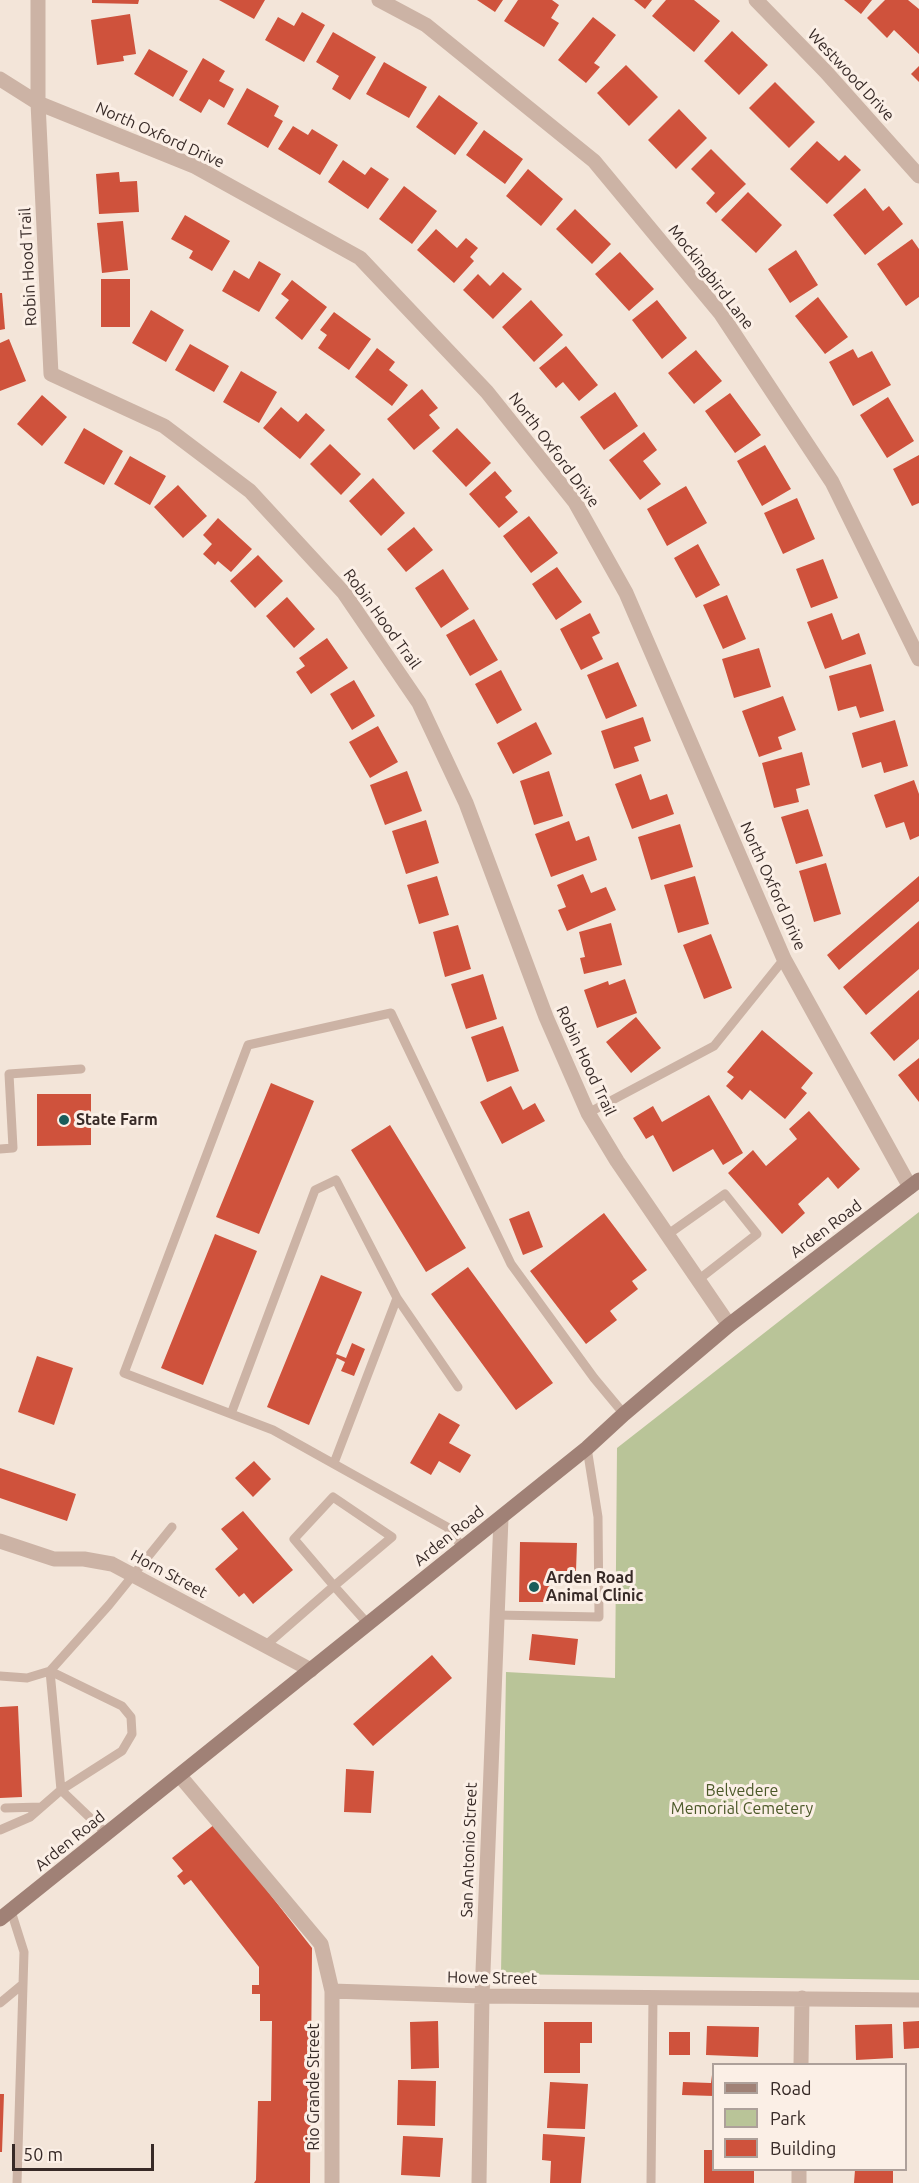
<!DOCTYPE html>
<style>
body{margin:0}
#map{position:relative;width:919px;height:2183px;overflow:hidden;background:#f3e5d9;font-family:Ubuntu,sans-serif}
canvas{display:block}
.legend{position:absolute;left:712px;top:2063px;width:195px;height:108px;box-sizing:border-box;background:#fbefe6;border:2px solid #ada09a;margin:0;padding:8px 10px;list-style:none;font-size:18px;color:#372a27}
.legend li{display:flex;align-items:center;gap:12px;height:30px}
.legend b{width:30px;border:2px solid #ada09a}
.scale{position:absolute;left:12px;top:2144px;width:142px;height:27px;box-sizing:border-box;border:3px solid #372a27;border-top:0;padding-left:8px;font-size:18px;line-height:21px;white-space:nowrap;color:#372a27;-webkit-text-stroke:4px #fbefe6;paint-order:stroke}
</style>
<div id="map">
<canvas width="919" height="2183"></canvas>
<ul class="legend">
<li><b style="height:8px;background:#a08176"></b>Road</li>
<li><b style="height:16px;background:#b9c498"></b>Park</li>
<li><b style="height:16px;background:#cf523c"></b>Building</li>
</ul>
<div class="scale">50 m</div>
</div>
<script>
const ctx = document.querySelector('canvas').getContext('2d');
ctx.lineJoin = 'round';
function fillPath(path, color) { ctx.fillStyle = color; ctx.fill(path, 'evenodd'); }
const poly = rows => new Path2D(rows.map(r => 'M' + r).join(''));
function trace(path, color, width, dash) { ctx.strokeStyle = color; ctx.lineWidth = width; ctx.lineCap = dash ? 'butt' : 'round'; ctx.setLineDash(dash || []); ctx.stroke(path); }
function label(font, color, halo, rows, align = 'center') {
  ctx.font = font + ' Ubuntu,sans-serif'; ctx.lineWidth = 6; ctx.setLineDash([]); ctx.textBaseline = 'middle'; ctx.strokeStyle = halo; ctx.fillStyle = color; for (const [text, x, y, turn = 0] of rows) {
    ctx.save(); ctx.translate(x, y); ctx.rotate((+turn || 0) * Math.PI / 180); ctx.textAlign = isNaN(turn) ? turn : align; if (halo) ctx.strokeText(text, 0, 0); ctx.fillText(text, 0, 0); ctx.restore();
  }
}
fillPath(poly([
 [919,1212,919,1980,501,1974,506,1672,615,1678,617,1448]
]), '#b9c498');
fillPath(poly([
 [92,0,139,0,138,4,92,3],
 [219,0,265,0,254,19],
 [477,0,503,0,495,12],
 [518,0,552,0,559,5,551,18,559,23,544,47,504,21],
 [634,0,652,0,645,9],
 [666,0,694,0,720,21,694,52,652,16],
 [844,0,872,0,861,14],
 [885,0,908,0,919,9,919,54,894,30,887,38,867,18],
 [302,12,325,25,304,62,265,40,278,17,294,26],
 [130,14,136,54,123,56,124,61,97,65,91,20],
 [593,17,616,35,594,63,600,67,586,83,558,60],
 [732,31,768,65,739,95,704,61],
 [333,32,376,57,350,100,332,89,339,76,316,62],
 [149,49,188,71,173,97,134,74],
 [203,58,225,71,219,81,234,89,224,108,209,99,201,113,179,100],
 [384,62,427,87,409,118,366,94],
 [626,65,658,97,629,126,597,93],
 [919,66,919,82,911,74],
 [775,82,815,122,789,148,749,108],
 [247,88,279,106,274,116,283,121,268,148,227,124],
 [439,95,478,123,455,155,416,127],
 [679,109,707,138,676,169,648,140],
 [293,126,308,135,312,129,338,145,320,175,278,149],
 [484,130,523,159,505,184,466,155],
 [817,141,839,161,845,155,861,170,827,204,790,169],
 [711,149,746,184,716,213,706,203,715,193,691,169],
 [343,160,365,175,371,167,389,179,368,209,328,182],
 [528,169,563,199,541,226,506,196],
 [119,172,120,182,137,181,139,212,99,214,96,174],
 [404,186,437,211,412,244,379,219],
 [865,188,883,211,889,206,903,224,865,255,833,215],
 [748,192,782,225,756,253,721,220],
 [575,209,611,244,592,264,556,229],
 [185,215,230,241,212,271,189,258,193,251,171,239],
 [123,221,128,270,102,273,97,223],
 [436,229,457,248,466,238,478,248,470,257,474,261,454,283,417,250],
 [912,239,919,249,919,297,906,306,877,264],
 [796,250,818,285,790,303,768,269],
 [620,252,654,289,629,311,595,274],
 [259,261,281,274,259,312,222,291,234,270,249,279],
 [503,272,522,289,493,319,463,290,478,274,490,286],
 [101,279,130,279,130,327,101,327],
 [292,280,327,307,302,340,275,318,289,300,281,294],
 [0,293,2,293,5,329,0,330],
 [818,297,848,337,825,354,795,316],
 [531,300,563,335,534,362,502,327],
 [657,300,687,338,662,359,632,320],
 [151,310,184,330,166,362,132,343],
 [334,312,371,339,349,370,318,348,327,335,320,330],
 [9,339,26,381,0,391,0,343],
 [190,344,229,366,214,392,175,370],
 [566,346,598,385,579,401,563,382,556,388,539,368],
 [377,348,395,362,389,370,408,385,392,406,355,377],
 [853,349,858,358,872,351,891,385,853,406,829,362],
 [696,350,722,381,694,404,668,373],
 [241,371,277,392,259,423,223,402],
 [422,389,438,408,429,415,440,428,414,450,387,419],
 [615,392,638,426,604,450,580,417],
 [730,393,761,435,735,453,705,411],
 [42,395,67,417,42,446,17,424],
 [888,397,914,441,887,458,860,415],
 [281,407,298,422,306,413,325,430,300,459,263,428],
 [84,428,123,451,104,485,64,463],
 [457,428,491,463,466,487,432,451],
 [644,432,657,450,643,461,661,484,640,500,609,460],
 [330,444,361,474,341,495,310,464],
 [765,445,791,489,762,506,737,461],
 [919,455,919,503,912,506,893,469],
 [130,456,166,476,150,505,114,484],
 [495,471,512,491,505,497,518,512,499,528,469,494],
 [373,478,405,513,381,536,349,501],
 [178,485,207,516,183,538,154,507],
 [686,486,707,523,667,546,647,509],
 [797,498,815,539,783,554,764,513],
 [529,516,558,553,531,573,503,536],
 [218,518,252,549,231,572,218,561,215,565,203,554,212,544,203,535],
 [414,527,433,550,406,572,387,549],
 [698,544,720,585,696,598,674,558],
 [258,555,283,581,255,608,230,581],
 [823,559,838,598,811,608,796,569],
 [557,567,582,602,556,620,532,584],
 [443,569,469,609,441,628,415,588],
 [727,595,746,639,723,649,703,605],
 [287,597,315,629,294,648,266,616],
 [590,613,600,633,592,637,603,659,581,670,560,629],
 [832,613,842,640,859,633,866,654,825,669,807,622],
 [474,619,498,660,470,676,446,635],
 [327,638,348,668,311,694,296,672,305,666,299,658],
 [759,648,771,687,734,698,722,659],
 [618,662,637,706,606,719,587,675],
 [871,664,884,711,860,718,856,706,838,711,829,676],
 [501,670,522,710,497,724,475,684],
 [354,680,375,716,352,730,330,694],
 [783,696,796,730,778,737,782,749,759,757,742,711],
 [643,717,651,741,634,747,639,761,614,769,601,731],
 [895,720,908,766,884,773,881,762,862,768,852,733],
 [536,722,552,754,513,774,497,743],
 [378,726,398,762,370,778,349,742],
 [802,752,810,785,796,789,799,802,774,808,762,763],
 [407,771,422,811,385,825,370,785],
 [549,771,563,816,534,825,520,781],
 [641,774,650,800,667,794,674,814,632,829,615,784],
 [914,780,919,794,919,836,910,840,904,822,886,828,874,795],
 [808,809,823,856,796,864,781,817],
 [426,820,439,863,406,874,392,831],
 [569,821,576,841,589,836,597,860,551,877,535,834],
 [680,824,693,867,651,880,638,837],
 [826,863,841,914,814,922,799,871],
 [583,874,591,893,606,887,616,910,567,931,558,910,566,907,557,885],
 [437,876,449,915,419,924,407,885],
 [695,876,709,924,678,933,664,885],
 [919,876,919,901,839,970,827,955],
 [919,921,919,969,866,1015,843,987],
 [611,923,622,965,584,974,580,958,585,957,579,932],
 [458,925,471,969,445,977,433,932],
 [711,934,732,988,704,999,683,945],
 [483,974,497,1019,466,1029,451,984],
 [625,979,637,1013,597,1028,584,990,608,981,609,985],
 [919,990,919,1039,894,1061,870,1033],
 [636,1017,661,1048,631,1073,606,1042],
 [503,1026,519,1071,487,1082,471,1037],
 [762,1030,813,1073,801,1088,807,1093,785,1119,750,1090,742,1100,726,1086,734,1077,727,1072],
 [919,1058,919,1102,898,1075],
 [271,1083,314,1101,259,1234,216,1217],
 [511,1086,523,1110,535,1103,545,1121,502,1144,480,1102],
 [37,1094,91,1094,91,1145,37,1146],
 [709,1095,743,1153,723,1165,713,1149,673,1172,653,1135,646,1139,633,1118,653,1106,662,1122],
 [809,1111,860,1169,838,1189,828,1177,798,1204,805,1213,782,1234,728,1173,753,1150,766,1166,797,1139,789,1129],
 [390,1125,466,1248,426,1272,351,1150],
 [529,1211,543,1247,523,1255,509,1219],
 [604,1213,647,1270,632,1281,638,1289,610,1311,617,1320,586,1344,530,1271],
 [215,1234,257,1251,203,1385,161,1368],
 [468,1267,553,1383,516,1410,431,1294],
 [321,1275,362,1292,336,1354,346,1358,352,1343,365,1349,354,1376,341,1371,345,1362,337,1358,309,1425,267,1407],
 [37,1356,73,1368,54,1425,18,1412],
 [439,1413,460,1425,449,1443,471,1455,460,1473,439,1461,431,1475,410,1463],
 [254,1461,271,1479,253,1497,235,1478],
 [0,1468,76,1494,67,1521,0,1498],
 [243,1511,293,1570,253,1604,244,1593,239,1597,215,1569,238,1549,221,1529],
 [520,1542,577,1543,576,1571,550,1571,549,1602,519,1602],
 [532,1634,578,1639,575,1665,529,1660],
 [432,1655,452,1678,373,1746,353,1724],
 [18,1706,22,1797,0,1798,0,1707],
 [346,1769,374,1771,371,1813,344,1812],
 [215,1824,312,1948,310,2183,254,2183,256,2180,258,2101,271,2101,272,2021,260,2021,260,1994,252,1994,252,1985,259,1985,259,1967,191,1880,184,1885,177,1876,183,1871,172,1858],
 [438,2021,439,2068,411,2069,410,2022],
 [919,2021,919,2048,904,2049,903,2022],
 [544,2022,592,2022,592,2043,580,2043,580,2073,544,2073],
 [892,2024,893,2058,856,2060,855,2025],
 [707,2026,759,2027,758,2057,706,2055],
 [669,2032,690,2032,690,2055,669,2055],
 [712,2075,714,2075,714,2096,682,2095,683,2082,711,2083],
 [398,2080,436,2081,435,2126,397,2125],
 [550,2082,588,2084,585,2129,547,2128],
 [0,2094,4,2094,2,2152,0,2152],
 [543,2134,585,2137,581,2183,550,2183,551,2161,542,2160],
 [403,2136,443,2138,440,2177,401,2175],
 [704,2150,714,2150,714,2170,754,2170,754,2183,704,2183],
 [855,2170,893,2170,893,2183,854,2183]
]), '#cf523c');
trace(poly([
 [588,1113,714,1046,784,959],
 [0,1149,13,1148,9,1074,81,1069],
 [667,1235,725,1194,757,1234,698,1280],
 [231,1414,315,1190,336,1180,397,1298],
 [334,1463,397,1298,458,1387],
 [463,1548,447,1527,273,1430,124,1373,248,1045,391,1013,511,1264,594,1378,624,1414],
 [496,1615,599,1617,598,1517,587,1448],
 [265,1646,334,1586,392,1537,333,1497,294,1539,334,1586,368,1624],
 [50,1671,122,1706,131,1717,132,1734,122,1751,61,1790,107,1834],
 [0,1676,27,1678,50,1671,109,1605,172,1527],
 [5,1808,41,1807],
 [0,1830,30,1817,61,1790,50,1671],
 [11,1911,24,1952,17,2183],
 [0,2003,23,1984],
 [651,2183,653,1997]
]), '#ccb3a5', 9);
trace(poly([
 [38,0,38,103,51,374,164,426,250,491,344,593,419,703,466,803,546,1017,588,1113,617,1161,729,1325],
 [379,0,426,25,594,161,721,314,832,482,919,659],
 [756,0,826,72,919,176],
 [0,79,38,103,194,166,360,258,487,392,575,502,626,593,784,959,910,1187],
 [0,1541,54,1559,84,1559,112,1564,311,1670],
 [180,1776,321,1944,332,1991,482,1996,919,2000],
 [801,2064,802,1998],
 [332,2183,332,1991],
 [479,2183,482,1996,501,1518],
 [799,2183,799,2170]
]), '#ccb3a5', 15);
trace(poly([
 [0,1919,587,1448,624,1414,729,1325,919,1180]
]), '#a08176', 15);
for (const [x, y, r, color] of [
 [64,1120,6,"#195c5a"],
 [534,1587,6,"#195c5a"]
]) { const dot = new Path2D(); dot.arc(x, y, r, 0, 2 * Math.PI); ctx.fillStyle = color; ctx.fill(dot); trace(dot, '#fbefe6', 2); }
label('16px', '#372a27', '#fbefe6', [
 ["Westwood Drive",851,75,47],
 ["North Oxford Drive",160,135,24],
 ["Robin Hood Trail",28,267,-93],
 ["Mockingbird Lane",711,277,52],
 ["North Oxford Drive",554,450,53],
 ["Robin Hood Trail",382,619,54],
 ["North Oxford Drive",773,886,66],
 ["Robin Hood Trail",586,1061,65],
 ["Arden Road",826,1229,-37],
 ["Arden Road",449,1536,-39],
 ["Horn Street",169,1574,28],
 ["Arden Road",70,1841,-39],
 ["San Antonio Street",469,1850,-88],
 ["Howe Street",492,1978,1],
 ["Rio Grande Street",314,2087,-90]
]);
label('bold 16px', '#372a27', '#fbefe6', [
 ["State Farm",76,1120],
 ["Arden Road",546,1578],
 ["Animal Clinic",546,1596]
], 'left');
label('16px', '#4b5828', '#fbefe6', [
 ["Belvedere",742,1791],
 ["Memorial Cemetery",742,1809]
]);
</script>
